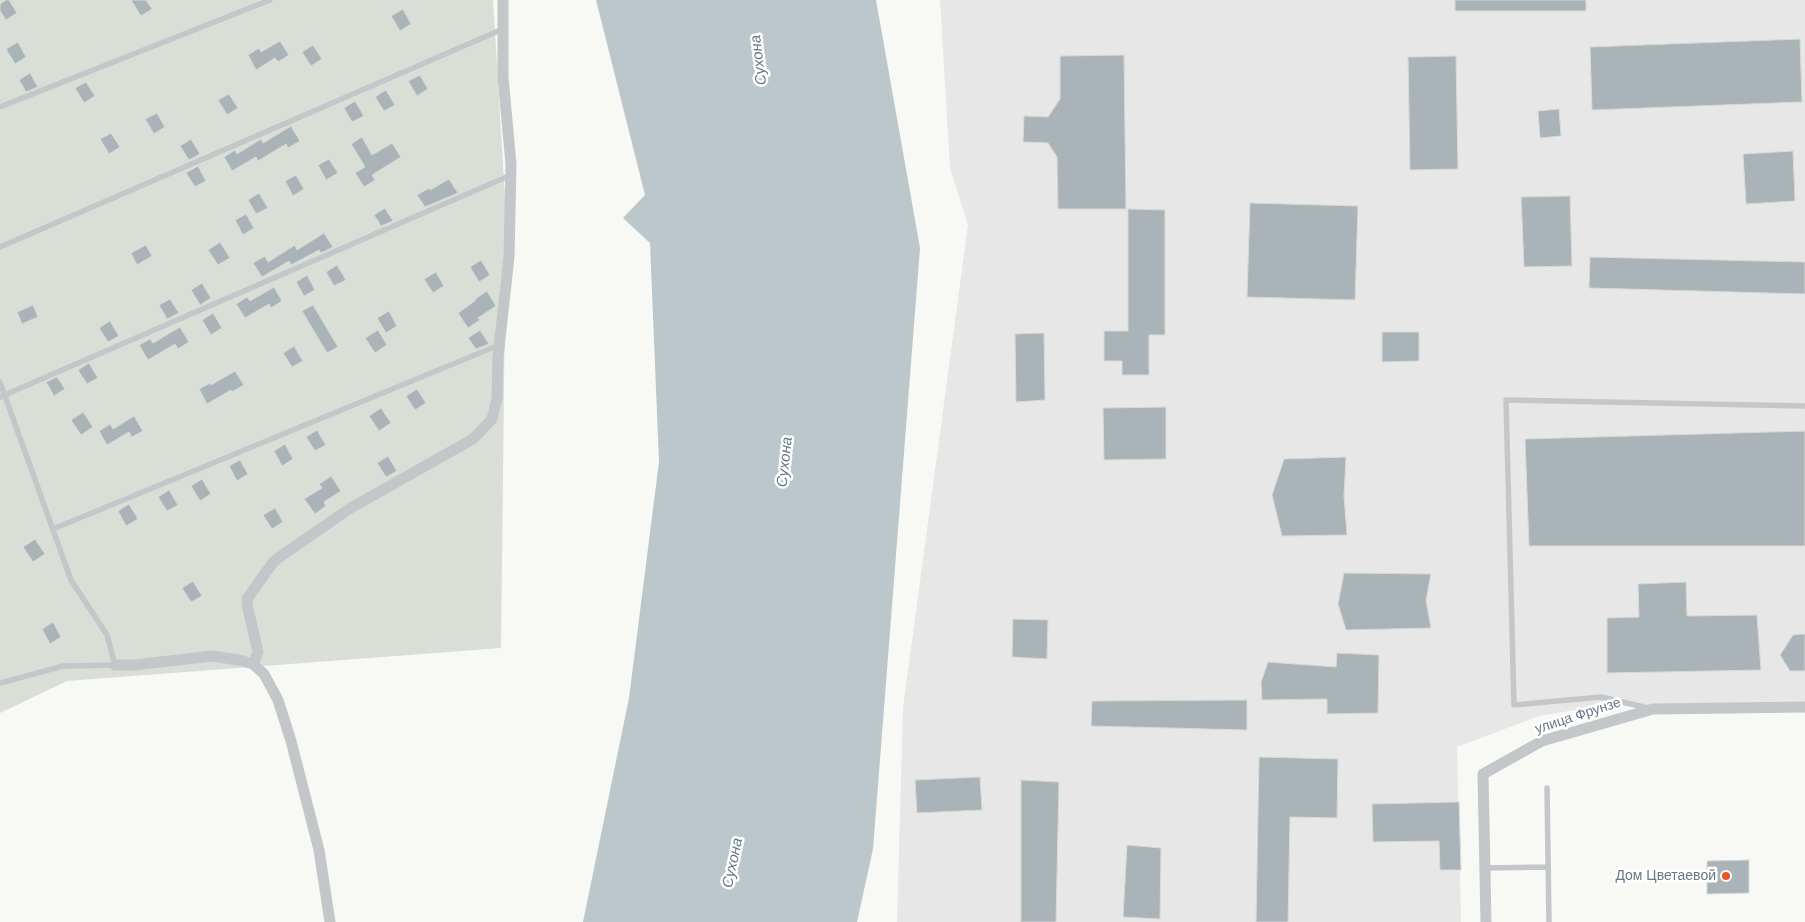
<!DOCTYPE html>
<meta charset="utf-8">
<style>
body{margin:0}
canvas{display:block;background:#f8f8f5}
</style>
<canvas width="1805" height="922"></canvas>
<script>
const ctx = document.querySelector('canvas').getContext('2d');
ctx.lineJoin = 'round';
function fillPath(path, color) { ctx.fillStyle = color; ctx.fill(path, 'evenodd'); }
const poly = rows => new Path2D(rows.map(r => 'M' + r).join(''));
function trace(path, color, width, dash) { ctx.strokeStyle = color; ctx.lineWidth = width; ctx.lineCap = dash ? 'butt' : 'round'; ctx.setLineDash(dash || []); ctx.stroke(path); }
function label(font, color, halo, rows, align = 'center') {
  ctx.font = font + ' Helvetica,sans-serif'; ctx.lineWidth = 5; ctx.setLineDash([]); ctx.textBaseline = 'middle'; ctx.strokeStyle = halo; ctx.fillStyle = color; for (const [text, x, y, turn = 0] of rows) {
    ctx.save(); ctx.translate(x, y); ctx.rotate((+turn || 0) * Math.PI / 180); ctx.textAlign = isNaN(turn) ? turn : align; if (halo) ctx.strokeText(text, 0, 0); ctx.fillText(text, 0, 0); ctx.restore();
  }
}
fillPath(poly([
 [940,0,1805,0,1805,703,1593,707,1539,716,1457,747,1461,922,897,922,903,708,968,225,950,168]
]), '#e6e7e6');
fillPath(poly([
 [0,0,493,0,506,214,501,648,67,681,0,713]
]), '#d9dfd6');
fillPath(poly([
 [596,0,876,0,920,248,873,849,857,922,583,922,629,698,659,462,650,243,623,218,645,195]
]), '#bbc7cb');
const building = poly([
 [6,0,9,0,17,13,6,20,0,11,0,4,6,0],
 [131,0,146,0,152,9,141,16,131,0],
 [1455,0,1586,0,1586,11,1455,11,1455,0],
 [403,9,411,24,400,31,391,16,403,9],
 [1800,39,1802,102,1592,110,1590,47,1800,39],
 [280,41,289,55,278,62,275,58,256,70,248,55,259,48,261,52,280,41],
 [18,42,26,57,15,64,6,49,18,42],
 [313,45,322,59,311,66,302,52,313,45],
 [1124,55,1126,209,1058,209,1057,157,1048,143,1023,142,1024,116,1048,117,1060,99,1060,56,1124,55],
 [1456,56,1458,169,1410,170,1408,57,1456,56],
 [30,73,38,87,26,92,19,80,30,73],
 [420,75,428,89,417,96,408,81,420,75],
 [86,82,95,96,84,103,75,88,86,82],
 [386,90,395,105,384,111,375,97,386,90],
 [229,94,238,108,227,115,218,100,229,94],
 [355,101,364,116,352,122,344,108,355,101],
 [1559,109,1561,136,1540,138,1538,111,1559,109],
 [157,113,165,127,154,134,145,119,157,113],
 [291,126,300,141,288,148,286,144,258,161,256,157,232,171,224,157,235,150,237,154,261,139,263,143,291,126],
 [111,133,120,147,109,154,100,139,111,133],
 [362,137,372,155,392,143,401,157,372,175,375,180,364,187,355,173,365,167,351,144,362,137],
 [191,139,200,154,189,160,180,146,191,139],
 [1793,151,1795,201,1746,204,1743,154,1793,151],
 [329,159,338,173,326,180,318,165,329,159],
 [198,166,206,181,195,187,186,173,198,166],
 [296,175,304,189,293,196,285,181,296,175],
 [449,179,458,193,425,207,417,195,429,188,430,190,449,179],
 [259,193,268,208,256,214,248,200,259,193],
 [1570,196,1572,266,1524,267,1521,197,1570,196],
 [1250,203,1358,206,1355,300,1247,297,1250,203],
 [385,208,393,221,381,226,374,215,385,208],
 [1128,209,1165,210,1165,335,1149,335,1149,375,1122,375,1122,361,1104,361,1104,331,1128,331,1128,209],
 [246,214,254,228,243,235,235,220,246,214],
 [324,233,333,247,321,253,319,250,291,265,289,261,262,277,253,263,265,256,268,262,295,245,297,250,324,233],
 [220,242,230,258,218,265,208,250,220,242],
 [146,245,152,256,137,265,131,253,146,245],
 [1590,257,1805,262,1805,294,1589,288,1590,257],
 [481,260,490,275,479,282,470,267,481,260],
 [337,265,346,280,334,286,326,272,337,265],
 [436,272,444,286,433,293,424,279,436,272],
 [307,275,315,290,304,296,296,282,307,275],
 [202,283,211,298,200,305,191,290,202,283],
 [274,287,282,301,271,308,269,304,245,318,236,304,247,297,250,301,274,287],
 [487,291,496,306,478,318,480,320,468,328,458,313,476,300,475,299,487,291],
 [170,299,179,313,167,319,159,305,170,299],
 [33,305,38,317,22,324,17,312,33,305],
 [313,305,338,347,327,353,302,311,313,305],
 [389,311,397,326,386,333,377,318,389,311],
 [213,313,222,328,211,335,202,320,213,313],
 [110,321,119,336,108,342,99,328,110,321],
 [180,327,189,342,178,349,175,344,148,360,139,345,150,339,153,343,180,327],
 [378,330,387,345,375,353,365,338,378,330],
 [480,330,489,344,476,349,468,338,480,330],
 [1382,332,1419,332,1419,361,1382,362,1382,332],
 [1044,333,1045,400,1016,402,1015,334,1044,333],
 [294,346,303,361,292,367,283,353,294,346],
 [89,363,98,378,87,384,78,370,89,363],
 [235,371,244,385,232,392,231,390,207,404,199,389,210,383,211,385,235,371],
 [57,377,65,389,54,396,46,382,57,377],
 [417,389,426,403,415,410,406,396,417,389],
 [1166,407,1166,459,1104,460,1103,408,1166,407],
 [381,408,391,423,379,431,369,416,381,408],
 [83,412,93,427,81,435,71,420,83,412],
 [134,416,143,431,132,437,129,432,107,445,99,431,110,424,113,429,134,416],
 [317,430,326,445,315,451,306,437,317,430],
 [1805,431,1805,546,1529,546,1525,439,1805,431],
 [285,444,293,459,282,466,274,451,285,444],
 [388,456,397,471,386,477,377,463,388,456],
 [1346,457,1344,496,1347,535,1282,536,1272,495,1284,459,1346,457],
 [240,460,248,474,237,481,229,466,240,460],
 [331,476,341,491,324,502,326,506,315,514,304,499,322,488,319,484,331,476],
 [202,479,211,494,200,501,191,486,202,479],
 [169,490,178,505,167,511,158,497,169,490],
 [129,504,138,519,126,526,118,511,129,504],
 [275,508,283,522,272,529,263,515,275,508],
 [35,539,45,554,33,562,23,547,35,539],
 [1344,573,1431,574,1426,600,1431,628,1346,630,1338,604,1344,573],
 [193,581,202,596,191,602,182,588,193,581],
 [1686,582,1687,616,1757,615,1761,670,1607,673,1607,618,1639,617,1638,584,1686,582],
 [1013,619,1048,620,1047,659,1012,657,1013,619],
 [53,622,61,637,50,644,42,629,53,622],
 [1805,634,1805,671,1790,671,1780,655,1793,635,1805,634],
 [1337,653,1379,655,1378,713,1327,714,1327,699,1262,700,1261,682,1268,662,1336,667,1337,653],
 [1247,700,1247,730,1091,726,1092,701,1247,700],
 [1259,757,1338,759,1337,818,1290,817,1288,922,1256,922,1259,757],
 [980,777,982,810,917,813,915,780,980,777],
 [1021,780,1059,782,1056,922,1021,922,1021,780],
 [1459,802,1461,870,1440,870,1439,841,1373,842,1372,804,1459,802],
 [1127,845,1161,848,1160,919,1123,917,1127,845],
 [1749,860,1749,893,1707,894,1707,861,1749,860]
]);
fillPath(building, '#aab3b8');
trace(building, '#d9dad7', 1);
trace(poly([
 [0,107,270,0],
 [0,247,503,29],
 [0,382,71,580,107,635,115,665,63,666,0,683],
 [0,397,511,175],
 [53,529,499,345],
 [1648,708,1601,697,1514,705,1506,400,1805,406],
 [1547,788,1549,922],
 [1485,868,1548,867]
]), '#c3c7ca', 5.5);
trace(poly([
 [253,664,258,652,248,609,247,599,274,561,349,509,473,439,492,419,497,399,498,357,509,257,511,164,503,77,503,0],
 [115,665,135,665,212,656,239,660,253,664,264,674,278,700,291,741,319,850,330,922],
 [1486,922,1483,774,1542,741,1653,709,1805,707]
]), '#c3c7ca', 11);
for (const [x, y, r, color] of [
 [1726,876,5,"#e2562b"]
]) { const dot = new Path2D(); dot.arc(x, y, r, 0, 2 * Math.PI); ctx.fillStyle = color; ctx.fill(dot); trace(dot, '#fff', 2); }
label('14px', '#677886', '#fff', [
 ["улица Фрунзе",1578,716,-18]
]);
label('14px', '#677886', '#fff', [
 ["Дом Цветаевой",1716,876]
], 'right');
label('italic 15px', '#637982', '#fff', [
 ["Сухона",759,60,-97],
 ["Сухона",785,462,-84],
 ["Сухона",733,863,-78]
]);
</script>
